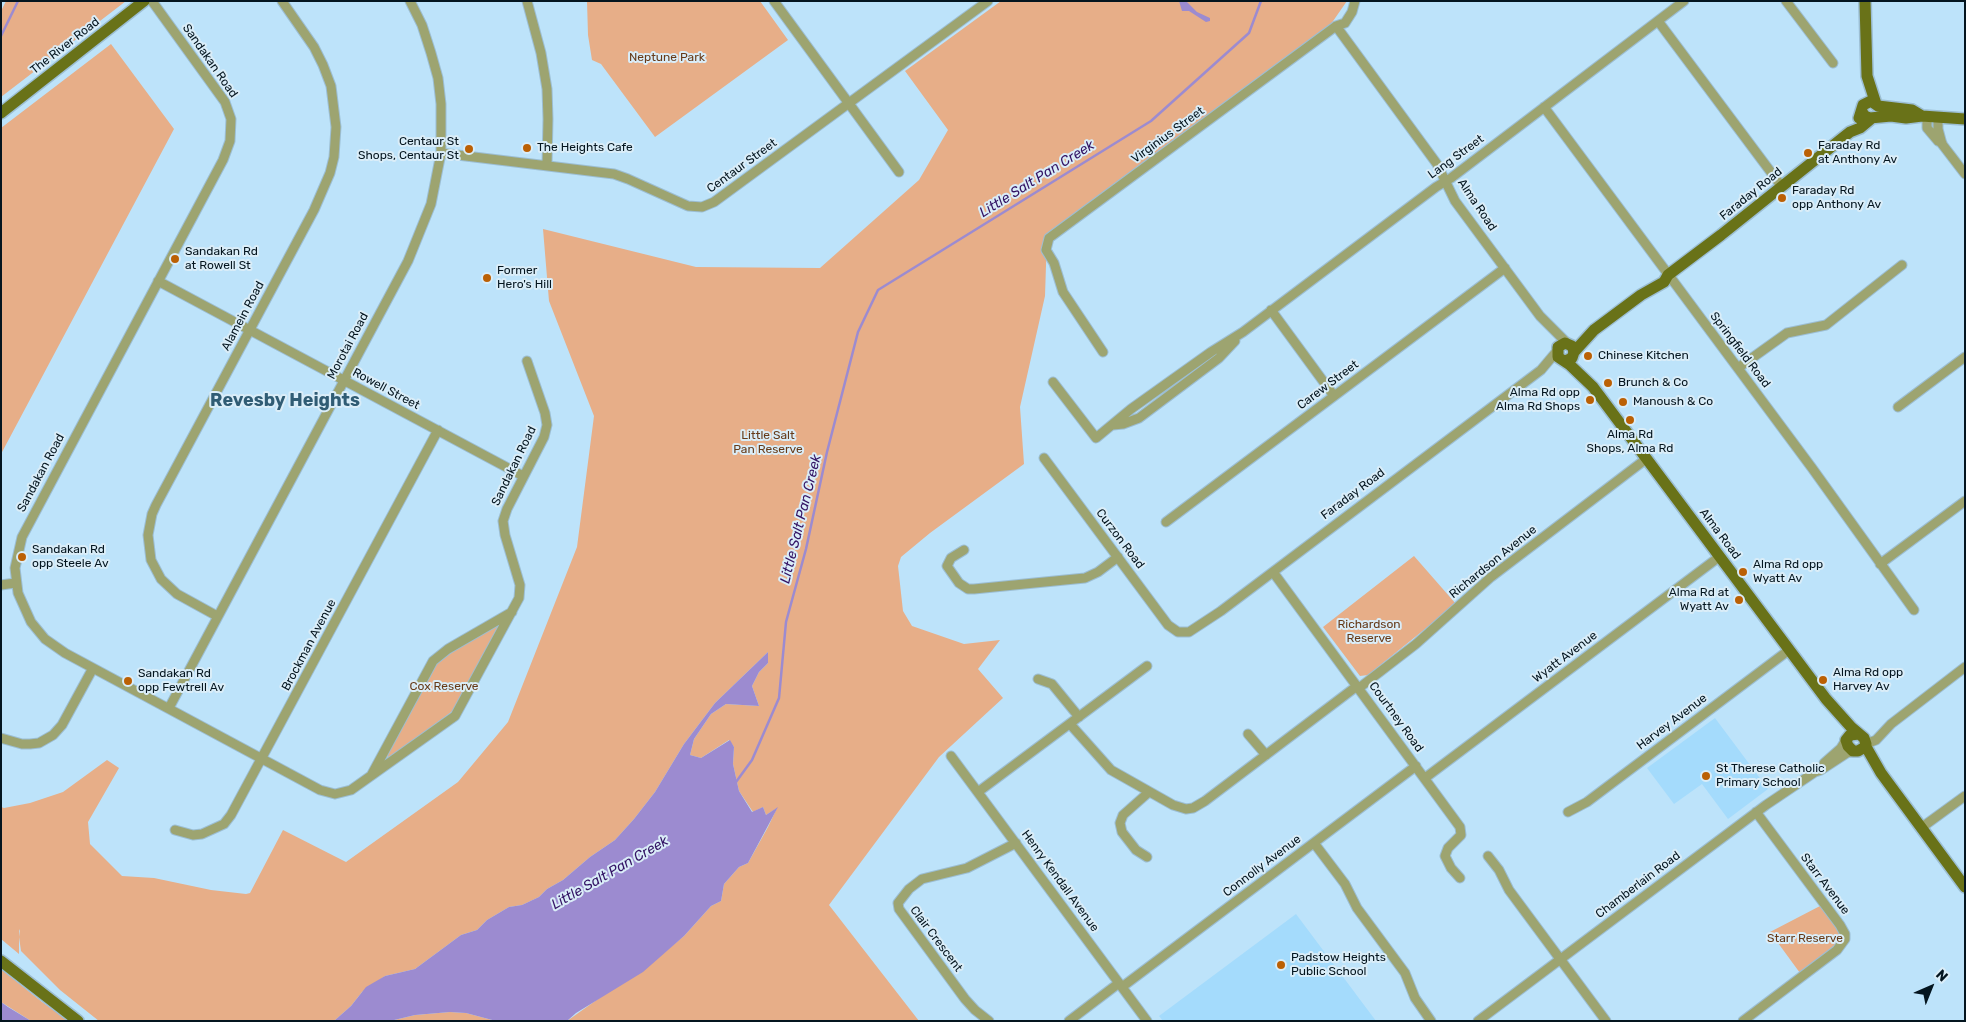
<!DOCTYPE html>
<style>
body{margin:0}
#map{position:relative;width:1966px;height:1022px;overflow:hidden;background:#bde3fa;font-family:Rubik,sans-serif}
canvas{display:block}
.frame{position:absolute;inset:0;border:2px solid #04151f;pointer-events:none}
.north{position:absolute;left:1906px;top:962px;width:50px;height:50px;-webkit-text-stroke:4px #daedf8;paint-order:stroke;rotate:44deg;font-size:14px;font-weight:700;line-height:20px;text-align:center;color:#04151f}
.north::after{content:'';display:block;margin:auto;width:18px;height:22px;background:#04151f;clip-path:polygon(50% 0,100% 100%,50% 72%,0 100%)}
</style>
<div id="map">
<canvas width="1966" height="1022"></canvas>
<div class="frame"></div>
<div class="north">N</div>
</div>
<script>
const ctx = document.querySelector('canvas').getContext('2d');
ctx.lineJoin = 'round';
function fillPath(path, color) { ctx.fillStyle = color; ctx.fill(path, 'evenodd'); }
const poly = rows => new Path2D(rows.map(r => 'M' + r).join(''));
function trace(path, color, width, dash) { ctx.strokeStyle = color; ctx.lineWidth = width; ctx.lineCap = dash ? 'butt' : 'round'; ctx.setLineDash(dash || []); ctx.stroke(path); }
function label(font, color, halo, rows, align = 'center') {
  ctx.font = font + ' Rubik,sans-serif'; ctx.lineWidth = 4; ctx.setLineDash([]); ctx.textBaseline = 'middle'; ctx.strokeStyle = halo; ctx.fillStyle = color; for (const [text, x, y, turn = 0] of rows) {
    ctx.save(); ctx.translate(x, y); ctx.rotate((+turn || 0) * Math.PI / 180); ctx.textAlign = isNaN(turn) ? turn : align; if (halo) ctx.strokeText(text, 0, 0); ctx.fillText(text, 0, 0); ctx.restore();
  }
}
fillPath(poly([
 [1715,718,1768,789,1728,819,1702,784,1674,804,1647,768],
 [1296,914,1376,1021,1163,1021,1159,1016]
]), '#a4dbfc');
fillPath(poly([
 [6,1,126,1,1,97,1,11],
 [587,1,760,1,788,40,655,137,601,64,592,60,588,35],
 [1001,1,1347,1,1331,24,1322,31,1047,235,1045,296,1020,407,1024,464,930,533,901,557,898,566,903,611,912,626,964,644,1000,640,978,669,1003,698,939,757,829,905,919,1021,567,1021,667,950,684,936,711,906,721,901,724,884,739,867,748,863,768,827,777,808,766,815,763,807,753,812,739,791,733,764,734,747,729,740,701,758,690,755,694,739,711,714,726,704,759,706,752,686,759,672,768,663,768,652,715,703,684,744,655,792,634,819,615,840,590,857,563,880,547,889,539,897,522,905,509,907,487,920,477,930,461,935,415,969,385,976,362,992,351,1006,334,1021,99,1021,60,990,21,951,19,937,20,929,19,931,19,954,1,939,1,807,4,808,30,803,63,792,107,760,119,768,88,822,90,844,122,876,154,878,211,890,246,894,250,893,283,830,346,862,458,782,508,722,577,547,594,416,549,301,543,229,696,267,820,268,919,180,948,130,905,71],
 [111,44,174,129,1,454,1,128],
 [1414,556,1456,604,1368,675,1360,676,1323,627],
 [500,624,454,710,393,756,388,757,386,755,428,674,441,657],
 [1820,906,1840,932,1841,939,1837,945,1800,973,1770,932],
 [1,969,42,1002,69,1021,31,1021,1,1002],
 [450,1012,466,1013,496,1021,390,1021,415,1015]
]), '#e7ae88');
fillPath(poly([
 [1179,1,1186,1,1197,12,1210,18,1210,21,1206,22,1189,11,1182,11],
 [768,652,768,663,759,672,752,686,759,706,726,704,711,714,694,739,690,755,701,758,730,740,734,747,733,764,739,791,752,812,763,807,766,815,778,807,748,863,739,867,724,884,721,901,711,906,684,936,643,972,576,1013,567,1021,496,1021,466,1013,450,1012,415,1015,390,1021,334,1021,351,1006,366,987,385,976,415,969,461,935,477,930,487,920,509,907,522,905,539,897,547,889,563,880,590,857,615,840,634,819,655,792,684,744,715,703],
 [1,1002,8,1007,31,1021,1,1021]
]), '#9c8bd0');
trace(poly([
 [1,36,18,1],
 [736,782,752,760,779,698,786,622,806,549,827,452,858,332,878,290,1151,121,1249,33,1261,1]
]), '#9c8bd0', 2.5);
const minor = poly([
 [152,1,225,102,231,119,230,141,223,160,22,537,15,568,18,593,31,622,45,639,65,653,320,790,335,794,351,790,455,716,519,598,520,585,505,535,503,521,507,509,544,437,547,425,545,413,527,361],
 [527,1,541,53,547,89,548,119,547,165],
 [774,1,899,172],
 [1786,1,1833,63],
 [1658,21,1782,187],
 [1336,26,1437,164,1455,201,1540,316,1567,343],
 [1544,107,1812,468,1914,610],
 [1927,116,1927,128,1938,141,1942,143],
 [1938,117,1938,129,1942,144,1965,174],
 [441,153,614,174,628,179,688,206,702,207,714,202,988,1],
 [158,281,523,476],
 [1271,310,1334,396],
 [1103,352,1063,292,1054,263,1046,250,1049,238,1336,26,1345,23,1352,12,1355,1],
 [1738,368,1787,333,1826,325,1902,265],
 [1053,382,1096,438,1131,409,1211,352,1243,332,1436,187,1451,178,1684,1],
 [1898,407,1965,357],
 [1113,425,1123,424,1139,418,1219,358,1235,341],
 [1044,458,1168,625,1178,632,1189,632,1221,611,1541,370,1557,351],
 [1166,522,1505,268],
 [964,550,951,558,947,566,959,583,968,589,974,589,1085,578,1098,572,1118,557],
 [1880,564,1965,501],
 [1273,572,1460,827,1461,835,1448,848,1445,856,1451,868,1460,878],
 [1,585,15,583],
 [217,616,177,594,161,579,151,560,148,535,152,514,156,505,314,210,330,173,334,157,336,127,331,86,323,65,314,47,282,1],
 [1038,679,1052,684,1079,717],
 [1359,688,1416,644,1491,577,1646,459],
 [169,708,408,261,431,204,441,153,441,104,438,78,431,53,422,25,410,1],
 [1070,724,1111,770,1173,805,1186,809,1193,808,1205,801,1357,686],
 [1248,734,1266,755],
 [1,738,22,744,30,744,39,743,53,735,62,725,93,668],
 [1866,744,1876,740,1891,724,1965,667],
 [951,756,1147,1021],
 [1824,763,1841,748,1846,740],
 [372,774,433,661,448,649,512,612],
 [1425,778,1719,557],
 [978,792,1147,666],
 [1568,812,1587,802,1789,650],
 [1921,828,1965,796],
 [175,830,193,835,202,834,224,824,231,815,438,430],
 [1314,843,1345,884,1357,908,1405,973,1415,998,1431,1021],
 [1488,856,1499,870,1509,890,1606,1021],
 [1147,857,1136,850,1122,832,1120,823,1123,815,1149,792],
 [1122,987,1416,766],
 [989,1021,975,1010,965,999,899,909,898,903,909,889,922,879,967,868,1016,843],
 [1069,1021,1119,983],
 [1478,1021,1766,805,1815,772,1821,770,1847,753,1853,751],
 [1743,1021,1837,950,1845,939,1845,934,1840,925,1756,812]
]);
const major = poly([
 [1865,1,1867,76,1876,104],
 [1862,112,1865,116,1870,118,1891,116,1906,118,1922,116,1965,119],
 [1,113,144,1],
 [1859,118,1863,105,1871,101,1878,106,1912,110,1922,116],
 [1574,352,1594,330,1641,295,1664,282,1668,275,1721,235,1850,132,1860,128,1872,118],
 [1565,361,1572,358,1574,352,1572,346,1565,343,1558,347,1558,357,1570,365,1593,387,1826,699,1851,727,1864,738,1866,744,1865,747,1858,751,1853,751,1848,746,1846,740,1850,735,1859,734],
 [1865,745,1881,773,1965,887],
 [1,961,78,1021]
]);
trace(minor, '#9cbed3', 11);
trace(major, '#9cbed3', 14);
trace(minor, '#9da470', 9);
trace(major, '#697218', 11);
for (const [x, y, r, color] of [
 [527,148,5,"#bb6004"],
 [469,149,5,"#bb6004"],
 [1808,153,5,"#bb6004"],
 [1782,198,5,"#bb6004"],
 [175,259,5,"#bb6004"],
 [487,278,5,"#bb6004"],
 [1588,356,5,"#bb6004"],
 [1608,383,5,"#bb6004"],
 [1590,400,5,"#bb6004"],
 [1623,402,5,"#bb6004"],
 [1630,420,5,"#bb6004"],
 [22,557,5,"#bb6004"],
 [1743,572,5,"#bb6004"],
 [1739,600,5,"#bb6004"],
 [1823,680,5,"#bb6004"],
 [128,681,5,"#bb6004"],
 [1706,776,5,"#bb6004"],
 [1281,965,5,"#bb6004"]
]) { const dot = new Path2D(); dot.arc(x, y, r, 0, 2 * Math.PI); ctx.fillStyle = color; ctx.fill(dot); trace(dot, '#daedf8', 2); }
label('12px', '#04151f', '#daedf8', [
 ["The River Road",65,46,-38],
 ["Sandakan Road",210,61,55],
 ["Virginius Street",1168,135,-36],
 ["Lang Street",1456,157,-36],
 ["Centaur Street",742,166,-36],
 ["Faraday Road",1751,194,-39],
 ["Alma Road",1477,205,56],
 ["Alamein Road",243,316,-62],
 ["Morotai Road",348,346,-62],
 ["Springfield Road",1740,350,53],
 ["Carew Street",1328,385,-37],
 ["Rowell Street",386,389,28],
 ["Sandakan Road",514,466,-64],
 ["Sandakan Road",41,473,-62],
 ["Faraday Road",1353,494,-37],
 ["Alma Road",1720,534,53],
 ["Curzon Road",1120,539,53],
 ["Richardson Avenue",1493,562,-39],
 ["Brockman Avenue",309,645,-62],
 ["Wyatt Avenue",1565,657,-37],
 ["Courtney Road",1396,717,54],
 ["Harvey Avenue",1672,722,-37],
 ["Connolly Avenue",1262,866,-37],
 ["Henry Kendall Avenue",1060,881,54],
 ["Starr Avenue",1825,884,53],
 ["Chamberlain Road",1638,885,-37],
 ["Clair Crescent",936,939,53]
]);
label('12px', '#663a18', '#daedf8', [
 ["Neptune Park",667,58],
 ["Little Salt",768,436],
 ["Pan Reserve",768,450],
 ["Richardson",1369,625],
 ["Reserve",1369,639],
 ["Cox Reserve",444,687],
 ["Starr Reserve",1805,939]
]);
label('12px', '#04151f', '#daedf8', [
 ["Centaur St",459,142,"right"],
 ["Shops, Centaur St",459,156,"right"],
 ["Faraday Rd",1818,146],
 ["at Anthony Av",1818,160],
 ["The Heights Cafe",537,148],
 ["Faraday Rd",1792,191],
 ["opp Anthony Av",1792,205],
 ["Sandakan Rd",185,252],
 ["at Rowell St",185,266],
 ["Former",497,271],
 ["Hero's Hill",497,285],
 ["Chinese Kitchen",1598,356],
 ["Brunch & Co",1618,383],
 ["Alma Rd opp",1580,393,"right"],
 ["Alma Rd Shops",1580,407,"right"],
 ["Manoush & Co",1633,402],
 ["Alma Rd",1630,435,"center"],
 ["Shops, Alma Rd",1630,449,"center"],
 ["Sandakan Rd",32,550],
 ["opp Steele Av",32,564],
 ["Alma Rd opp",1753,565],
 ["Wyatt Av",1753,579],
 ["Alma Rd at",1729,593,"right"],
 ["Wyatt Av",1729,607,"right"],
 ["Alma Rd opp",1833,673],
 ["Harvey Av",1833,687],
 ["Sandakan Rd",138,674],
 ["opp Fewtrell Av",138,688],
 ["St Therese Catholic",1716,769],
 ["Primary School",1716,783],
 ["Padstow Heights",1291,958],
 ["Public School",1291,972]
], 'left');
label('italic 14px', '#321263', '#daedf8', [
 ["Little Salt Pan Creek",1037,179,-32],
 ["Little Salt Pan Creek",801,519,-76],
 ["Little Salt Pan Creek",610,873,-30]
]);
label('bold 18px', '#305c74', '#daedf8', [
 ["Revesby Heights",285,401]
]);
</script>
